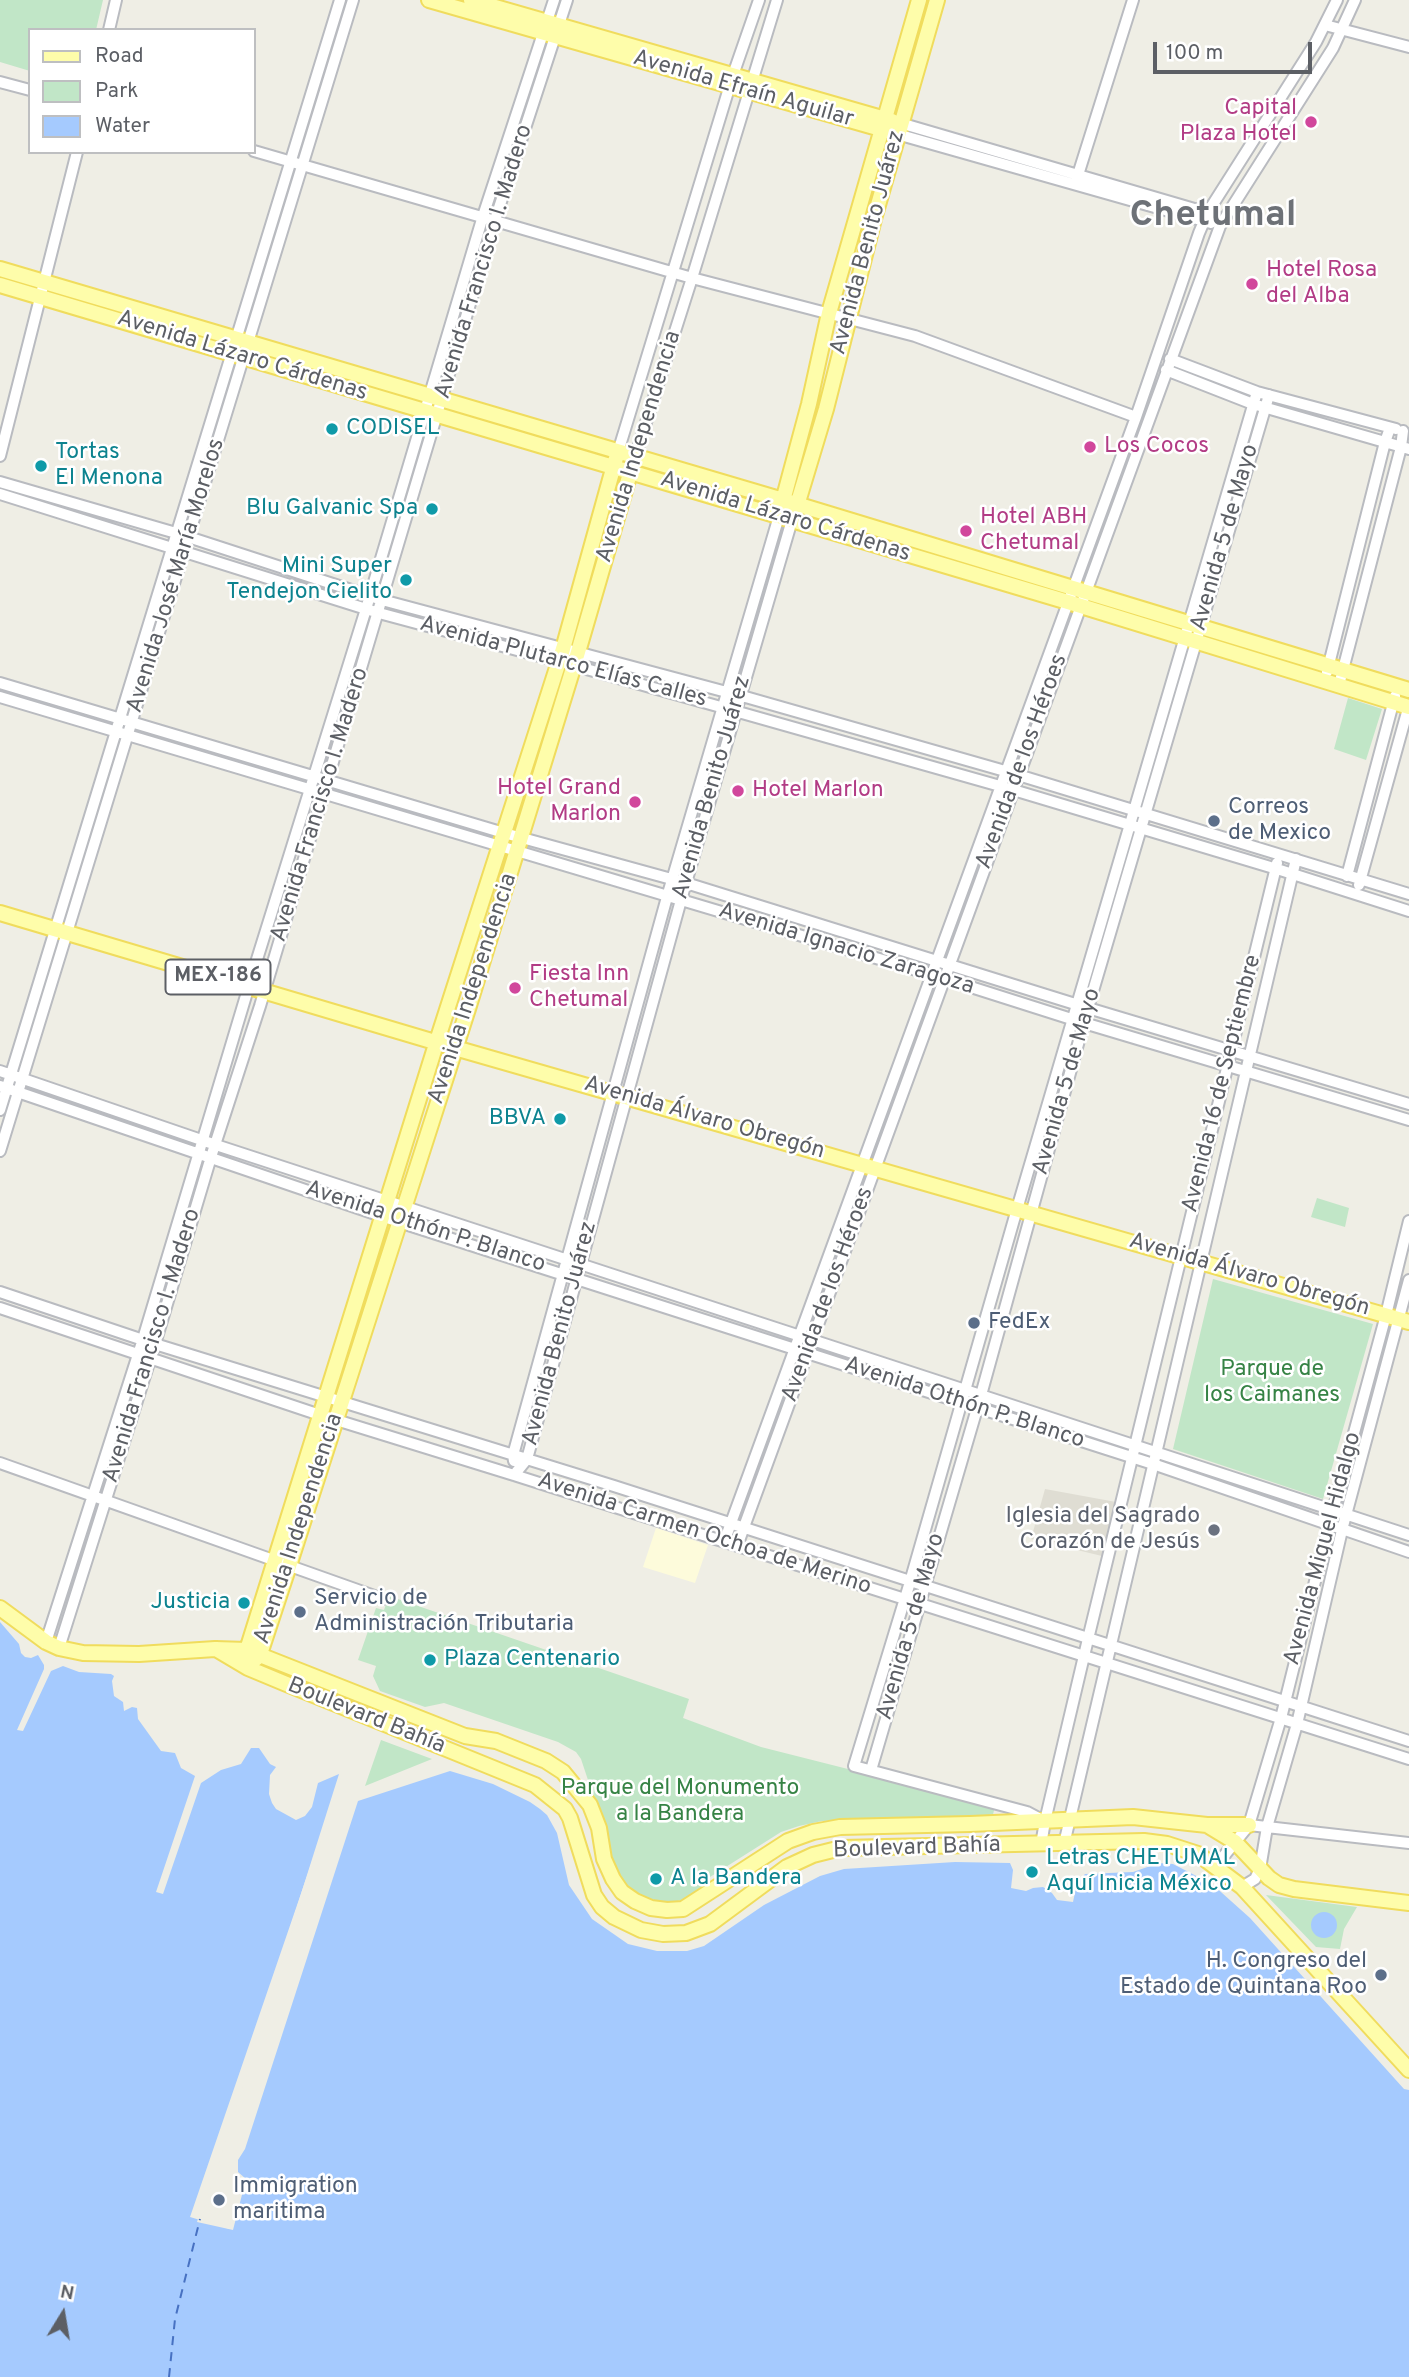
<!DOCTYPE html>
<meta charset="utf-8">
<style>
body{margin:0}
#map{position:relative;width:1409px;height:2377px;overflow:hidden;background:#efeee5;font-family:Overpass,sans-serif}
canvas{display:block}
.legend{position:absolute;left:28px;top:28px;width:228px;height:126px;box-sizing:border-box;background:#fff;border:2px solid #bebfc1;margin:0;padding:9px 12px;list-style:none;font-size:21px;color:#5c5f65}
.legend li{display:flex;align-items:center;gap:14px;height:35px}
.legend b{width:35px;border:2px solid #bebfc1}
.north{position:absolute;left:28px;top:2279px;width:70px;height:70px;-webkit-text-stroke:5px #fff;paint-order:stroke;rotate:11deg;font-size:19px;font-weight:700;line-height:28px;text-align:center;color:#5c5f65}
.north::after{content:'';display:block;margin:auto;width:24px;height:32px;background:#5c5f65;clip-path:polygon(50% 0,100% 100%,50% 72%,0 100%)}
.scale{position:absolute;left:1153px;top:42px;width:159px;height:32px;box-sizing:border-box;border:4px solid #5c5f65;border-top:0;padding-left:9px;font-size:21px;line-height:24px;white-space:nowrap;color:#5c5f65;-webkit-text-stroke:5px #fff;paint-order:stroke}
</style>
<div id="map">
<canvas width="1409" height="2377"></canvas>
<ul class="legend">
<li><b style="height:9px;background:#fefdaa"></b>Road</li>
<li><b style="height:19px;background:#c1e6c7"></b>Park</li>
<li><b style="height:19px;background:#a5cafe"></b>Water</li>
</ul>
<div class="north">N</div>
<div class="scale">100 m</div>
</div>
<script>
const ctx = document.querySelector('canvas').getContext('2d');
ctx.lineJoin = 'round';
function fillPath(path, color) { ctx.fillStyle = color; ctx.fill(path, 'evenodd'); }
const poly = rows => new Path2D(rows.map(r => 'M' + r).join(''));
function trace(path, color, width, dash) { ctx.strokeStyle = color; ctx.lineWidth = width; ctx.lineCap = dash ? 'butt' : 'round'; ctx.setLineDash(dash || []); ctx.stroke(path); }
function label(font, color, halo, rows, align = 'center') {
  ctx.font = font + ' Overpass,sans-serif'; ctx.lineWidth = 5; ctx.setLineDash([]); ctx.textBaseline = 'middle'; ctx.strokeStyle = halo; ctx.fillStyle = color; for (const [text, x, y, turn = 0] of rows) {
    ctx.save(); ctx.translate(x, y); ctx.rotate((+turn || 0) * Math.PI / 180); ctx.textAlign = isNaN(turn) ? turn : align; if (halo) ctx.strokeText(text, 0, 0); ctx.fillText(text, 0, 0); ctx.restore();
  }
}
fillPath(poly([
 [656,1528,708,1545,695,1583,643,1567]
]), '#fdfbdb');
fillPath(poly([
 [1045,1489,1116,1502,1102,1556,1031,1539]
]), '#dfddd3');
fillPath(poly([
 [0,0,103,0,96,30,30,30,30,71,0,62],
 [1348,698,1382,709,1366,760,1334,749],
 [1317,1198,1349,1208,1345,1227,1311,1217],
 [1213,1279,1373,1324,1323,1499,1173,1449],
 [389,1596,689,1699,683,1718,761,1747,990,1805,994,1810,993,1815,992,1817,822,1821,799,1826,781,1832,710,1877,699,1889,683,1900,666,1903,643,1897,630,1889,619,1876,611,1858,605,1831,581,1759,576,1752,558,1742,444,1703,425,1707,380,1691,373,1676,376,1666,358,1660,376,1608,384,1610],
 [381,1740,432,1759,365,1786],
 [1266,1895,1357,1907,1344,1929,1340,1949,1316,1947]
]), '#c1e6c7');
fillPath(poly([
 [0,1622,19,1644,21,1653,25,1657,31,1658,38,1655,44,1665,44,1669,17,1730,23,1731,51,1671,63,1666,79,1672,111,1674,114,1676,112,1681,114,1696,123,1702,124,1711,132,1707,137,1708,138,1719,161,1751,175,1753,181,1768,195,1776,156,1892,163,1894,201,1783,221,1770,241,1764,251,1748,259,1748,270,1764,276,1767,270,1775,269,1794,272,1803,276,1809,296,1820,305,1816,312,1807,318,1783,339,1774,197,2222,233,2230,246,2179,238,2172,238,2160,245,2149,358,1801,450,1771,493,1784,530,1802,540,1809,547,1815,557,1833,569,1885,592,1919,628,1944,657,1951,687,1951,704,1946,764,1905,820,1876,844,1869,955,1862,1010,1863,1013,1870,1011,1888,1026,1891,1033,1888,1043,1887,1052,1893,1057,1900,1073,1902,1077,1883,1085,1874,1133,1872,1159,1863,1173,1864,1212,1884,1250,1918,1404,2089,1409,2090,1409,2377,0,2377],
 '1311 1925a13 13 0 1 1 26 0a13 13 0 1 1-26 0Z'
]), '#a5cafe');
fillPath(poly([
 [342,1774,201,2219,230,2226,243,2180,238,2176,246,2179,230,2229,190,2217]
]), '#efeee5');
trace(poly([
 [169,2377,175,2319,200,2219]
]), '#4771c2', 2, [9, 7]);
const minor = poly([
 [1325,25,1409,47],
 [109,30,116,0],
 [0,82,30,90],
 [900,123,1215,215],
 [897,134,1211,223],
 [254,151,692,278,915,336,1136,417],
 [1077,178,1133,0],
 [1170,359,1257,392,1396,429],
 [1166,370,1253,404,1409,449],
 [618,452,733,75,759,0],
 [0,456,77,152],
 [635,457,692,278,777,0],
 [0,482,176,533,382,600,749,698,1005,771,1409,894],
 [0,494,379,613,558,661,1000,786,1277,869,1409,911],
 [1327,672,1385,442,1390,428],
 [0,683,504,833,686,883,1088,1008,1409,1104],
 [1339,685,1401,447,1403,431],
 [0,697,933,975,1084,1023,1409,1120],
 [1347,876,1395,696],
 [1359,885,1409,705],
 [0,1071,216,1145,1409,1535],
 [0,1086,399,1222,1153,1464,1409,1552],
 [0,1110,340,0],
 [0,1151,353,0],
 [0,1292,155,1344,614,1486,1409,1741],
 [0,1308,320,1415,514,1475,1409,1759],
 [514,1461,513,1455,667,897,779,516],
 [0,1463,383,1599],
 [514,1475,527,1459,681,900,792,520],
 [724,1542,1136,417,1199,233,1208,212,1316,42,1337,0],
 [737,1546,1220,226,1333,48,1355,0],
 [46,1642,143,1339,254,969,366,609,483,216,554,0],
 [59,1648,155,1344,211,1157,260,1006,495,220,567,0],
 [871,1770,981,1395,1088,1008,1269,395],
 [1042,1820,1027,1812,854,1766,910,1582,1017,1209,1257,392],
 [1249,1825,1409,1843],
 [1064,1844,1296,859],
 [1041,1845,1045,1821,1088,1639,1277,863],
 [1220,1869,1223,1857,1249,1825,1281,1718,1329,1525,1386,1315,1409,1221],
 [1242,1887,1255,1879,1260,1869,1267,1827,1297,1724,1342,1530,1409,1280]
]);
const major = poly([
 [429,0,888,131],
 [471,0,892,121],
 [0,269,783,500,1409,690],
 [0,285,1068,602,1409,707],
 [781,508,809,404,829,313,919,0],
 [795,512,826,409,874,219,937,0],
 [0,913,455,1048,1409,1322],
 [0,1608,46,1642,59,1648,83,1653,139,1654,215,1649,247,1650,465,1736,496,1741,546,1761,563,1772,590,1805,599,1828,604,1859,613,1879,622,1892,635,1901,651,1908,667,1910,683,1909,788,1841,813,1832,840,1827,970,1824,1133,1817,1207,1825,1235,1842,1269,1878,1279,1885,1294,1889,1409,1903],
 [216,1649,248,1668,284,1683,535,1785,565,1809,570,1818,594,1895,602,1907,614,1917,641,1930,663,1934,686,1933,710,1924,787,1867,813,1855,841,1848,1144,1841,1167,1844,1198,1854,1242,1887,1409,2070],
 [248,1659,247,1650,437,1041,563,649,616,458],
 [256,1659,260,1654,289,1566,468,1009,578,652,633,463],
 [1209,1825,1249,1825]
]);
trace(minor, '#b9bbc0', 14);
trace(major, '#f0dc5d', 18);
trace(minor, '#fff', 10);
trace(major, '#fefdaa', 14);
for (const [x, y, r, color] of [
 [1311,122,7,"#d1479c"],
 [1252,284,7,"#d1479c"],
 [332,429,7,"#0f9aa8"],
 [1090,447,7,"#d1479c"],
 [41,466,7,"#0f9aa8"],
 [432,509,7,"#0f9aa8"],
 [966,531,7,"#d1479c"],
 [406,580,7,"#0f9aa8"],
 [738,791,7,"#d1479c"],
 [635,802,7,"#d1479c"],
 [1214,821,7,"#5c6f8a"],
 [515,988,7,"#d1479c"],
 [560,1119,7,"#0f9aa8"],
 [974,1323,7,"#5c6f8a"],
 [1214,1530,7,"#6b7280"],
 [244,1603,7,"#0f9aa8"],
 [300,1612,7,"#5c6f8a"],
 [430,1660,7,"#0f9aa8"],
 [1032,1872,7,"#0f9aa8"],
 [656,1879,7,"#0f9aa8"],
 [1381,1975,7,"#5c6f8a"],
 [219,2200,7,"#5c6f8a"]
]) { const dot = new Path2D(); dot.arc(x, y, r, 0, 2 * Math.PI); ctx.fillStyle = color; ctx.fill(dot); trace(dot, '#fff', 2.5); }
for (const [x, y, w] of [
 [218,977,105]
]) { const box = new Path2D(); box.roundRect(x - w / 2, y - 17.5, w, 35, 5); ctx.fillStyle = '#fff'; ctx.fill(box); trace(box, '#5c5f65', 2); }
label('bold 21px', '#5c5f65', null, [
 ["MEX-186",218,977]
]);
label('23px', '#5c5f65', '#fff', [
 ["Avenida Efraín Aguilar",743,90,16],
 ["Avenida Benito Juárez",869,243,-75],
 ["Avenida Francisco I. Madero",485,262,-73],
 ["Avenida Lázaro Cárdenas",242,357,17],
 ["Avenida Independencia",640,447,-73],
 ["Avenida Lázaro Cárdenas",785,518,17],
 ["Avenida 5 de Mayo",1226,538,-74],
 ["Avenida José María Morelos",177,576,-73],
 ["Avenida Plutarco Elías Calles",563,663,15],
 ["Avenida de los Héroes",1023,762,-70],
 ["Avenida Benito Juárez",713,788,-74],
 ["Avenida Francisco I. Madero",321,805,-73],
 ["Avenida Ignacio Zaragoza",846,950,17],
 ["Avenida Independencia",474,989,-72],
 ["Avenida 5 de Mayo",1068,1082,-74],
 ["Avenida 16 de Septiembre",1223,1084,-76],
 ["Avenida Álvaro Obregón",704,1119,16],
 ["Avenida Othón P. Blanco",425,1228,18],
 ["Avenida Álvaro Obregón",1249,1276,16],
 ["Avenida de los Héroes",829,1295,-70],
 ["Avenida Benito Juárez",561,1334,-75],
 ["Avenida Francisco I. Madero",153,1346,-73],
 ["Avenida Othón P. Blanco",964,1404,18],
 ["Avenida Independencia",300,1529,-72],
 ["Avenida Carmen Ochoa de Merino",704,1535,18],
 ["Avenida Miguel Hidalgo",1324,1549,-75],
 ["Avenida 5 de Mayo",912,1627,-74],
 ["Boulevard Bahía",366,1717,22],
 ["Boulevard Bahía",917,1849,-2]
]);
label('23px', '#b23c85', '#fff', [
 ["Capital",1297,109,"right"],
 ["Plaza Hotel",1297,135,"right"],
 ["Hotel Rosa",1266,271],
 ["del Alba",1266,297],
 ["Los Cocos",1104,447],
 ["Hotel ABH",980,518],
 ["Chetumal",980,544],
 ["Hotel Grand",621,789,"right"],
 ["Marlon",621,815,"right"],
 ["Hotel Marlon",752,791],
 ["Fiesta Inn",529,975],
 ["Chetumal",529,1001]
], 'left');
label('23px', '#0d838f', '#fff', [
 ["CODISEL",346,429],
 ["Tortas",55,453],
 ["EI Menona",55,479],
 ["Blu Galvanic Spa",418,509,"right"],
 ["Mini Super",392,567,"right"],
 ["Tendejon Cielito",392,593,"right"],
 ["BBVA",546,1119,"right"],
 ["Justicia",230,1603,"right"],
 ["Plaza Centenario",444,1660],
 ["Letras CHETUMAL",1046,1859],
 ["Aquí Inicia México",1046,1885],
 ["A la Bandera",670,1879]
], 'left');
label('23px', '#4e5e75', '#fff', [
 ["Correos",1228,808],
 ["de Mexico",1228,834],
 ["FedEx",988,1323],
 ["Servicio de",314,1599],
 ["Administración Tributaria",314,1625],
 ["H. Congreso del",1367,1962,"right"],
 ["Estado de Quintana Roo",1367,1988,"right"],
 ["Immigration",233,2187],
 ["maritima",233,2213]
], 'left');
label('23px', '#368345', '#fff', [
 ["Parque de",1272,1370],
 ["los Caimanes",1272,1396],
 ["Parque del Monumento",680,1789],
 ["a la Bandera",680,1815]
]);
label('23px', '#5b616d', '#fff', [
 ["Iglesia del Sagrado",1200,1517],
 ["Corazón de Jesús",1200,1543]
], 'right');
label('bold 37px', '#6d7177', '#fff', [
 ["Chetumal",1213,218]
]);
</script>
